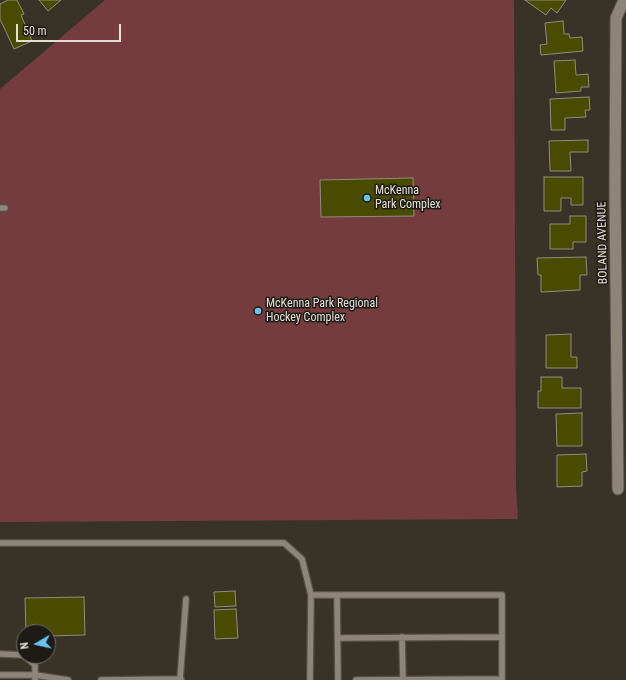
<!DOCTYPE html>
<style>
body{margin:0}
#map{position:relative;width:626px;height:680px;overflow:hidden;background:#393327;font-family:"Roboto Condensed",sans-serif}
canvas{display:block}
.north{position:absolute;left:16px;top:624px;width:40px;height:40px;box-sizing:border-box;background:#1e1b16;border:1px solid #6d6963;border-radius:50%;rotate:261deg;font-size:11px;font-weight:700;line-height:16px;text-align:center;color:#e3dfd7}
.north::after{content:'';display:block;margin:auto;width:14px;height:18px;background:#67c4f0;clip-path:polygon(50% 0,100% 100%,50% 72%,0 100%)}
.scale{position:absolute;left:16px;top:24px;width:105px;height:18px;box-sizing:border-box;border:2px solid #e3dfd7;border-top:0;padding-left:5px;font-size:12px;line-height:14px;white-space:nowrap;color:#e3dfd7;-webkit-text-stroke:3px #1e1b16;paint-order:stroke}
</style>
<div id="map">
<canvas width="626" height="680"></canvas>
<div class="north">N</div>
<div class="scale">50 m</div>
</div>
<script>
const ctx = document.querySelector('canvas').getContext('2d');
ctx.lineJoin = 'round';
function fillPath(path, color) { ctx.fillStyle = color; ctx.fill(path, 'evenodd'); }
const poly = rows => new Path2D(rows.map(r => 'M' + r).join(''));
function trace(path, color, width, dash) { ctx.strokeStyle = color; ctx.lineWidth = width; ctx.lineCap = dash ? 'butt' : 'round'; ctx.setLineDash(dash || []); ctx.stroke(path); }
function label(font, color, halo, rows, align = 'center') {
  ctx.font = font + ' "Roboto Condensed",sans-serif'; ctx.lineWidth = 3; ctx.setLineDash([]); ctx.textBaseline = 'middle'; ctx.strokeStyle = halo; ctx.fillStyle = color; for (const [text, x, y, turn = 0] of rows) {
    ctx.save(); ctx.translate(x, y); ctx.rotate((+turn || 0) * Math.PI / 180); ctx.textAlign = isNaN(turn) ? turn : align; if (halo) ctx.strokeText(text, 0, 0); ctx.fillText(text, 0, 0); ctx.restore();
  }
}
fillPath(poly([
 [105,0,514,0,516,488,518,519,0,522,0,89]
]), '#743c3c');
const building = poly([
 [8,0,17,0,24,14,21,15,32,41,14,49,0,19,0,4,8,0],
 [39,0,61,0,48,11,39,0],
 [525,0,566,0,557,13,551,8,546,15,525,0],
 [563,21,564,34,569,34,570,38,582,37,583,51,541,55,540,45,547,44,545,23,563,21],
 [575,60,576,75,588,74,589,87,581,87,581,91,556,93,554,61,575,60],
 [589,97,590,110,585,110,586,117,565,118,565,130,551,130,550,99,589,97],
 [588,140,588,152,570,152,571,171,550,171,549,141,588,140],
 [544,177,583,177,583,205,571,205,571,198,561,198,561,211,544,211,544,177],
 [413,178,414,216,321,217,320,180,413,178],
 [570,216,586,216,586,242,573,242,573,249,550,249,550,224,570,224,570,216],
 [586,257,587,275,580,275,580,290,541,292,541,275,538,275,537,258,586,257],
 [571,334,571,357,577,357,577,368,546,368,546,335,571,334],
 [541,377,562,377,562,388,581,388,581,408,538,408,538,391,541,391,541,377],
 [582,413,582,446,557,446,556,414,582,413],
 [586,454,587,471,582,472,582,486,557,487,557,455,586,454],
 [235,591,236,606,215,607,214,592,235,591],
 [84,597,85,635,48,636,48,632,26,632,25,598,84,597],
 [236,609,238,638,215,639,214,610,236,609]
]);
fillPath(building, '#494b00');
trace(building, '#8d8e80', 1);
const service = poly([
 [0,208,5,208],
 [0,543,284,543,302,559,311,595,310,680],
 [311,595,502,595,502,680],
 [337,595,338,680],
 [402,637,403,680],
 [338,638,502,637],
 [0,654,23,655,35,665,35,680],
 [0,675,35,675,68,680],
 [101,680,181,679],
 [180,680,186,599],
 [356,680,502,679]
]);
const minor = poly([
 [618,489,615,190,616,18,624,0]
]);
trace(service, '#575148', 8);
trace(minor, '#575148', 13);
trace(service, '#8d8578', 5.5);
trace(minor, '#8d8578', 11);
for (const [x, y, r, color] of [
 [367,198,4,"#67c4f0"],
 [258,311,4,"#67c4f0"]
]) { const dot = new Path2D(); dot.arc(x, y, r, 0, 2 * Math.PI); ctx.fillStyle = color; ctx.fill(dot); trace(dot, '#1e1b16', 1.5); }
label('12px', '#e3dfd7', '#1e1b16', [
 ["McKenna",375,191],
 ["Park Complex",375,205],
 ["McKenna Park Regional",266,304],
 ["Hockey Complex",266,318]
], 'left');
label('12px', '#e3dfd7', '#1e1b16', [
 ["BOLAND AVENUE",603,243,-91]
]);
</script>
